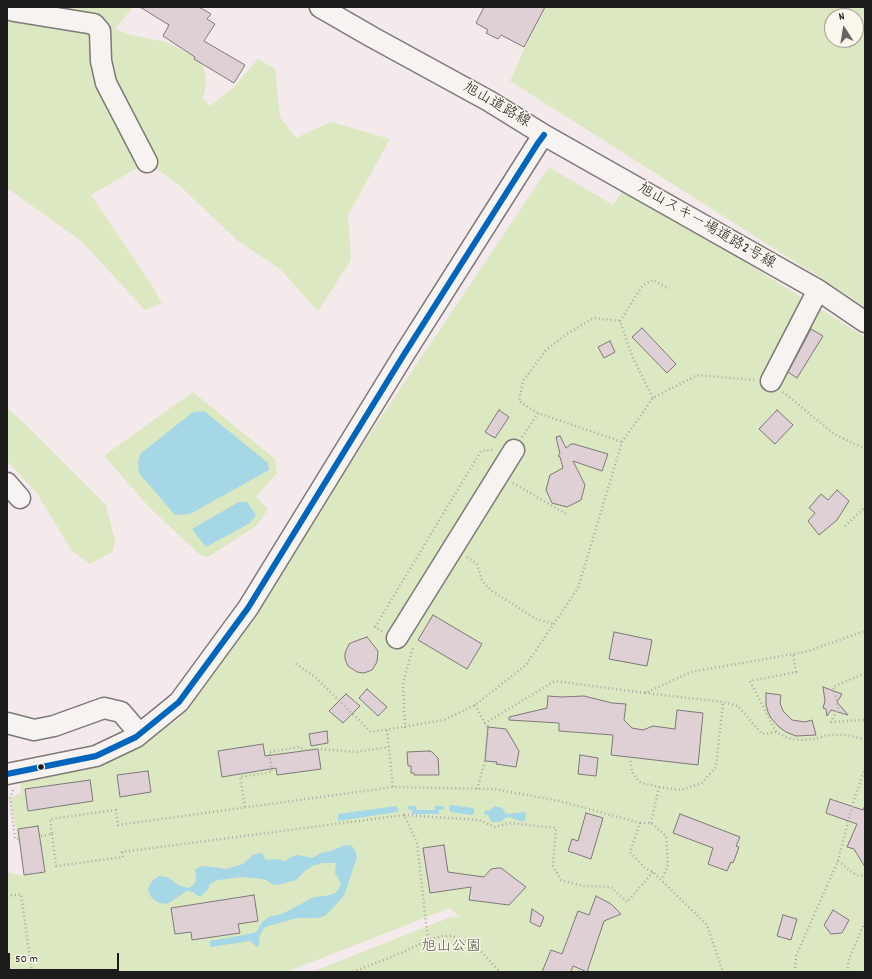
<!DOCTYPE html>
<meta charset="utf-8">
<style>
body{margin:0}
#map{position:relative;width:872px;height:979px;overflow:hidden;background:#f5eaeb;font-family:Dekko,sans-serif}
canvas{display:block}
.frame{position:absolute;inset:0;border:8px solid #1c1c1c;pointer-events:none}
.north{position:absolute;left:824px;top:8px;width:40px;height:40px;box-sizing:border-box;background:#fbf7ec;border:1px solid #a29f99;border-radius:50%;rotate:348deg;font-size:11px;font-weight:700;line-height:16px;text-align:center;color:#1c1c1c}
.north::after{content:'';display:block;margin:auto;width:14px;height:18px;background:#686464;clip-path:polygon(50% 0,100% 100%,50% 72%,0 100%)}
.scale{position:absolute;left:8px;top:953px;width:111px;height:18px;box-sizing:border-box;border:2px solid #1c1c1c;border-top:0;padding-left:5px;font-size:12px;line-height:14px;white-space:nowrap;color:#1c1c1c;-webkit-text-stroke:3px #fbf7ec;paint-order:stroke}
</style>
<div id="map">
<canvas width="872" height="979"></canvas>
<div class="frame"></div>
<div class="north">N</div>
<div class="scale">50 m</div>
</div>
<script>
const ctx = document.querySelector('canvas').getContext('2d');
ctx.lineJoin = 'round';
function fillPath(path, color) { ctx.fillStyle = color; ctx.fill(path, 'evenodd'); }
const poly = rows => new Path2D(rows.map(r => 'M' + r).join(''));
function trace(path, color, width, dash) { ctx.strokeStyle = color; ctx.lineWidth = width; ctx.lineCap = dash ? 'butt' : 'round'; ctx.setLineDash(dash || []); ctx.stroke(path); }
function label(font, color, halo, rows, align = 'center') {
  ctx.font = font + ' Dekko,"Klee One",sans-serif'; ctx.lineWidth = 3; ctx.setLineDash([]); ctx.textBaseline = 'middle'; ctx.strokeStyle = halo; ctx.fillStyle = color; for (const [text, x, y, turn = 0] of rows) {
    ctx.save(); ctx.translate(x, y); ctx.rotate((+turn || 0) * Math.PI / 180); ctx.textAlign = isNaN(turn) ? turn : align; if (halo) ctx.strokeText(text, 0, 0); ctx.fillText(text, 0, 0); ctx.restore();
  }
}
fillPath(poly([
 [7,7,133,7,115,29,131,35,166,42,200,59,205,72,206,83,203,98,210,106,233,88,258,59,275,69,280,117,296,138,331,122,390,139,348,215,351,260,318,311,280,269,238,241,178,184,147,162,91,195,150,283,162,303,145,310,81,241,7,188],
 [543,7,865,7,865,307,824,280,510,81],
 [832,16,856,16,856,40,832,40],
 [549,167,613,205,625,187,865,337,865,972,312,972,451,917,461,918,450,908,286,972,7,972,7,872,25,876,10,798,21,793,20,783,64,773,178,720],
 [193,392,275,459,277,473,256,497,268,509,262,518,256,526,208,557,199,554,148,506,105,457,105,455],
 [7,408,23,422,106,505,115,541,112,552,90,564,72,551,36,492,7,461]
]), '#dbe8c1');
fillPath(poly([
 [204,411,268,463,269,470,190,514,175,515,139,473,138,463,140,454,193,412],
 [239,502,247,502,256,515,250,523,206,547,192,529],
 [450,805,473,808,474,809,474,814,471,815,450,812,450,810,449,810],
 [396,806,399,811,397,812,338,821,338,814],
 [408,806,416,806,417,810,434,810,435,806,444,806,444,809,439,810,439,814,412,814,412,810,408,809],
 [495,806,502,808,506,814,526,812,525,821,519,821,510,817,505,818,501,822,493,822,491,821,488,815,484,814,485,810,489,811],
 [345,845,352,846,356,852,357,857,344,896,325,916,316,918,297,918,268,926,264,928,260,935,259,945,257,947,250,941,210,947,210,941,254,933,257,931,262,922,269,917,282,914,314,897,326,896,335,893,338,890,341,883,335,873,336,863,323,863,312,866,305,871,296,880,278,885,272,884,266,880,262,879,242,877,218,880,210,884,208,889,201,896,198,896,193,892,187,891,167,904,159,903,156,901,151,897,149,892,148,889,152,881,159,876,167,877,180,886,189,888,195,883,196,880,195,870,200,867,204,866,226,869,243,864,253,855,260,853,263,854,265,859,268,860,275,859,285,861,291,857,298,855,312,858,323,852,328,852]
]), '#a6d7e6');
const building = poly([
 [140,7,199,7,211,14,207,19,215,24,204,41,245,65,234,83,194,59,195,57,163,36,169,25,140,7],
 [484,7,545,7,524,47,501,35,498,39,486,33,488,30,476,23,484,7],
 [642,328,676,364,667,373,632,337,642,328],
 [811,329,823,336,797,378,788,372,811,329],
 [610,341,615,352,604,358,598,347,610,341],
 [499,410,509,417,495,438,485,432,499,410],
 [777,410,793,425,775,444,759,429,777,410],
 [560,436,566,448,571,444,574,444,608,454,602,471,573,461,585,485,581,500,567,507,552,503,546,490,550,475,563,468,560,457,558,456,560,454,556,437,560,436],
 [837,490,849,501,837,520,819,535,808,521,815,513,809,508,821,494,828,500,837,490],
 [433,615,482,644,467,669,418,640,433,615],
 [614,632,652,640,647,666,609,659,614,632],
 [367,637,378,651,377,662,372,670,364,673,357,672,348,666,345,659,345,653,349,644,353,642,367,637],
 [823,687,842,694,837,702,848,715,831,710,827,716,826,709,823,708,825,701,823,687],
 [367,689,387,707,378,716,359,698,367,689],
 [766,693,781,695,780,703,783,711,792,720,805,722,812,720,816,735,796,736,786,732,779,727,771,718,768,712,766,705,766,693],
 [346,694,360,706,343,723,329,711,346,694],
 [548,696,562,697,584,696,612,703,626,704,624,720,632,728,643,730,653,726,675,729,677,710,703,713,698,765,611,755,613,735,559,731,559,723,509,720,509,717,547,708,548,696],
 [488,727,506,729,519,751,516,767,496,764,497,762,485,761,488,727],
 [327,731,328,743,311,746,309,734,327,731],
 [263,744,265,756,318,749,321,769,277,775,276,768,222,777,218,751,263,744],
 [429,751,432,752,438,758,439,775,414,775,414,773,411,773,411,766,408,766,407,752,429,751],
 [580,755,598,758,596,776,578,774,580,755],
 [148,771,151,792,120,797,117,775,148,771],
 [90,780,93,801,28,811,25,789,90,780],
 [830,799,863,810,865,805,865,867,854,849,847,847,857,824,826,813,830,799],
 [586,813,603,818,591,859,568,851,572,839,578,841,586,813],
 [680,814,740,837,736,846,739,847,733,863,731,862,727,871,708,864,713,848,673,833,680,814],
 [38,826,45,872,24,875,18,829,38,826],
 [444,845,448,872,484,877,491,869,498,868,501,868,526,887,509,905,469,900,471,887,430,893,423,848,444,845],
 [254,895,258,921,238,924,240,933,192,940,191,932,175,934,171,908,254,895],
 [596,896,611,904,621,914,604,921,587,972,573,966,571,972,542,972,551,950,562,954,578,911,589,915,596,896],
 [532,909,544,917,540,927,530,922,532,909],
 [833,910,849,920,842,933,831,934,824,925,833,910],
 [783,915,797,919,791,940,777,936,783,915]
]);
fillPath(building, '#dfd0d6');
trace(building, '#7e7979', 1);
const minor = poly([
 [320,7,372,37,489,101,544,135,818,290,865,322],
 [7,9,14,11,94,24,100,31,101,61,106,83,147,162],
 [771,381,818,290],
 [7,483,20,498],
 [397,638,514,450],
 [7,723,34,730,54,726,104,708,121,712,133,726,136,737],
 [7,774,96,756,136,737,179,702,248,608,403,356,538,143,544,135]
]);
trace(minor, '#7e7979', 23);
trace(poly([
 [620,321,643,285,653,280,669,289],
 [783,392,834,434,865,449],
 [538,413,519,401,523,381,546,350,567,334,594,318,620,321,633,358,653,398],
 [522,437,538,413,622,442],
 [513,483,566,514],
 [845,526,865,507],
 [467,557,477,564,482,581,492,591,536,619,554,624],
 [382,631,375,627,481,451,494,450],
 [296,664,315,677,371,732,444,720,475,705,526,665,578,588,622,442,653,398,697,375,754,380],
 [865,673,833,687,836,696,838,708,831,722,865,720],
 [645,693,723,702,738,706,762,734,776,732,788,738,800,740,815,739,827,735,846,735,865,739],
 [475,705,485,723,555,681,645,693,691,672,805,652,865,631],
 [405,728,403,683,413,647],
 [387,730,393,787],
 [776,732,750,681,796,672,793,654],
 [630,757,632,772,639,782,659,787,681,790,702,783,716,767,723,702],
 [477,789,485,761,488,727,485,723],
 [13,790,10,798,15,839,19,839],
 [245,807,240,777,272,772,269,752,299,747,306,750,321,749,356,752,389,747],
 [404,815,479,820,495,827,510,823,556,828,553,866,561,880,583,886,611,887,627,902,653,872],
 [640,823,651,823,666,836,668,865,662,880],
 [651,823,659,787],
 [52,834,56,866,123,857,122,852,404,815,417,843,428,940],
 [41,836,52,834,50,819,116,810,118,825,393,787,495,789,559,801,640,823,630,852,645,868,653,872,707,925,723,972],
 [838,861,853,803,865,768],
 [7,896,21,894,32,972],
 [353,972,401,953,428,940,441,936,452,936,476,946,500,972],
 [795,972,796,956,838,861,856,875,865,876],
 [847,972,849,959,865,922]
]), '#aca9a8', 2.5, [1, 3]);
trace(minor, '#f6f3f0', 20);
trace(poly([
 [7,774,96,756,136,737,179,702,248,608,403,356,538,143,544,135]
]), '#0065bd', 6);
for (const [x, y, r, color] of [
 [41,767,3.5,"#1c1c1c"]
]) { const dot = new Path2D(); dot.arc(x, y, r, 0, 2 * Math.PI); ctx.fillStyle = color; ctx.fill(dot); trace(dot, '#fbf7ec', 1.5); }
label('15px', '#1c1c1c', '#fbf7ec', [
 ["旭山道路線",496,106,30],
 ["旭山スキー場道路2号線",706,227,30]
]);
label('15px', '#4f5943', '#fbf7ec', [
 ["旭山公園",451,948]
]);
</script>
